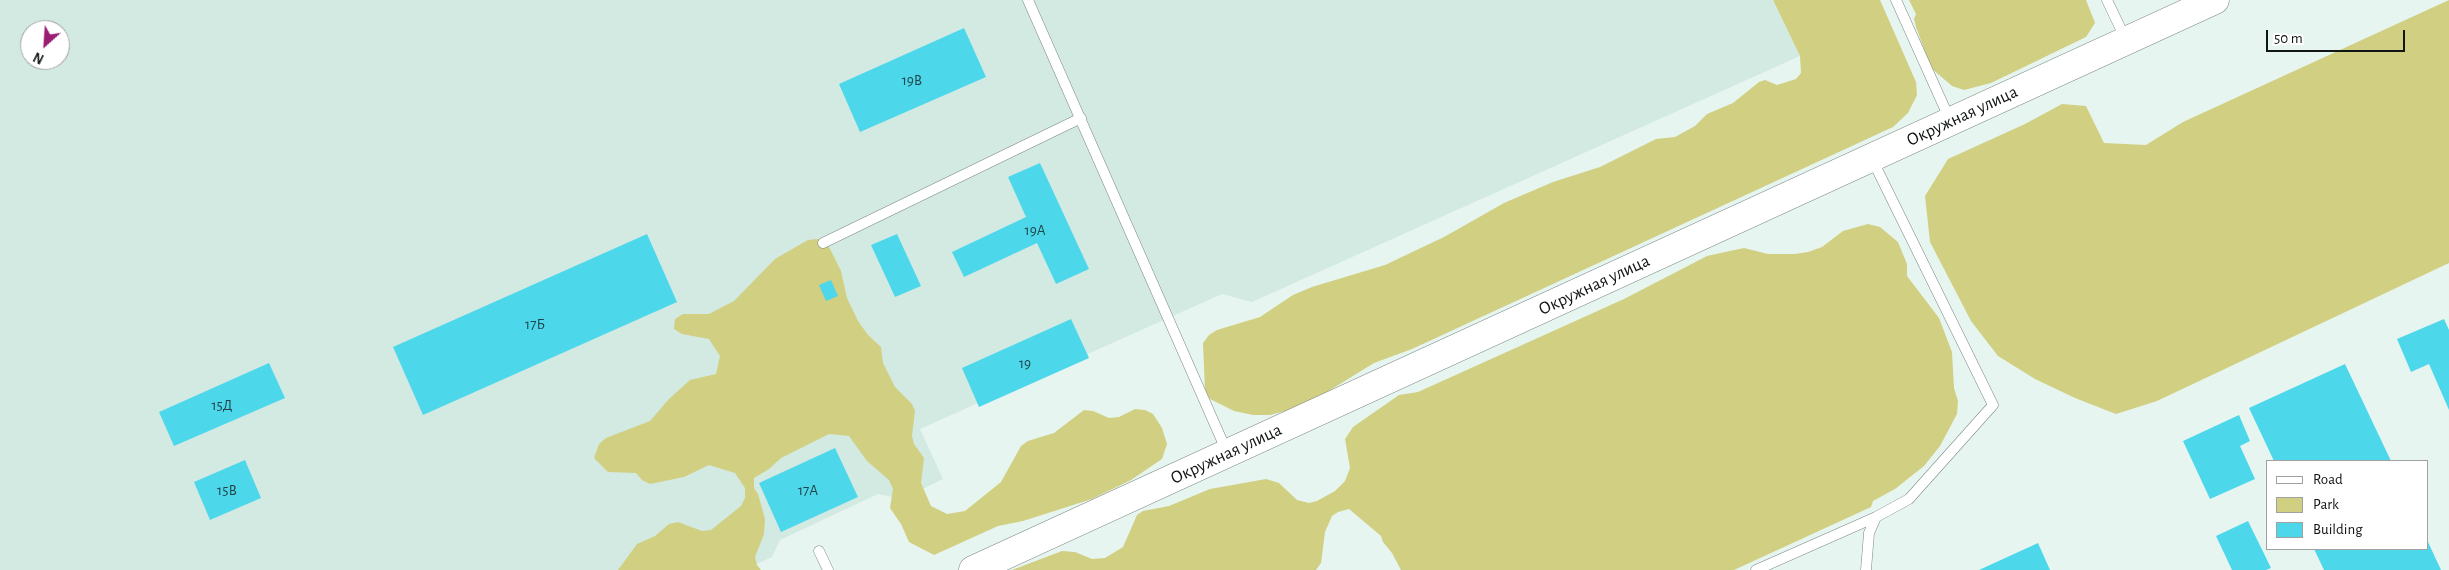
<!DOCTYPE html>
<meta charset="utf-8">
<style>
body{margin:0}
#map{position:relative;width:2449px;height:570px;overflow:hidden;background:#e7f5f0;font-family:"Alegreya Sans",sans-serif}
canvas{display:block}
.legend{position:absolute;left:2266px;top:460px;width:162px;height:90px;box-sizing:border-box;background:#fff;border:1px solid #a0a1a1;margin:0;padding:6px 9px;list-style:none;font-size:15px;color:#111514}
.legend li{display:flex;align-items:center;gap:10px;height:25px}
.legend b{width:25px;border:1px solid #a0a1a1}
.north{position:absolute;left:20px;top:20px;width:50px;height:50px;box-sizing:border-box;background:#fff;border:1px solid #a0a1a1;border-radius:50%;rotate:206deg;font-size:14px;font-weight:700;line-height:20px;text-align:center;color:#111514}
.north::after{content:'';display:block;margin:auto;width:18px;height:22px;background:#9a1d74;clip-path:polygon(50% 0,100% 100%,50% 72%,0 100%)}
.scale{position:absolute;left:2266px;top:30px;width:139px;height:22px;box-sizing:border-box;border:2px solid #111514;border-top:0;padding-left:6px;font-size:15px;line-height:18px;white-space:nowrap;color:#111514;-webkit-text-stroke:4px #fff;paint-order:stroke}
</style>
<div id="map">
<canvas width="2449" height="570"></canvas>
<ul class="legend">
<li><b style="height:6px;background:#fff"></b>Road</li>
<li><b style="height:14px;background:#d1cf81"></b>Park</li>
<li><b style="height:14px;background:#4dd7eb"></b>Building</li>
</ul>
<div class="north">N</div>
<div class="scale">50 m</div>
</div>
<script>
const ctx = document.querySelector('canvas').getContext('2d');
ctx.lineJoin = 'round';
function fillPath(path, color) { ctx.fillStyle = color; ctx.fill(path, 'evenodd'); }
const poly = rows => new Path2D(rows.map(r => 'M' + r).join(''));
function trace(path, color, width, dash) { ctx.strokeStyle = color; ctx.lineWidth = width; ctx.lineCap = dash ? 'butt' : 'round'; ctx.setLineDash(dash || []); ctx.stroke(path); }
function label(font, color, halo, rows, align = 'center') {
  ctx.font = font + ' "Alegreya Sans",sans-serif'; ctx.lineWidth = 4.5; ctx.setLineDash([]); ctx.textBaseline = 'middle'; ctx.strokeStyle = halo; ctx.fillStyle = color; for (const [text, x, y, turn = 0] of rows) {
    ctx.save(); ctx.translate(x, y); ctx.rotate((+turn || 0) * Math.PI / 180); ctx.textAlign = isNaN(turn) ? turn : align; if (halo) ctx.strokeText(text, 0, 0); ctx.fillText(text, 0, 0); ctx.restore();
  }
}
fillPath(poly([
 [0,0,1773,0,1800,56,1252,302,1222,294,920,429,943,479,902,499,878,494,780,540,772,557,744,570,0,570],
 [30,30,60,30,60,60,30,60]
]), '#d3eae3');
fillPath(poly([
 [1773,0,1880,0,1916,82,1917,95,1908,113,1893,127,1412,349,1374,363,1314,400,1297,408,1270,415,1253,415,1234,411,1210,399,1205,391,1203,343,1209,335,1217,330,1260,317,1293,295,1312,287,1385,265,1444,237,1504,203,1553,182,1600,167,1656,139,1675,137,1695,126,1707,114,1733,103,1759,82,1765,80,1777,85,1796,79,1801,73,1800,56],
 [1909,0,2086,0,2095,23,2086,37,1991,83,1964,90,1952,86,1931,68,1916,27,1914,19,1916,14],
 [2449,0,2449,263,2157,401,2116,414,2075,398,2035,379,1998,356,1971,321,1930,242,1925,196,1948,159,2025,124,2062,104,2086,106,2104,143,2146,145,2183,122],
 [1868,224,1880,227,1898,242,1907,264,1907,276,1939,318,1952,352,1954,388,1958,401,1957,414,1940,446,1924,466,1895,489,1873,501,1871,507,1734,570,1401,570,1392,553,1383,542,1381,536,1349,509,1338,512,1332,516,1325,532,1321,563,1316,570,1012,570,1062,551,1075,552,1092,559,1105,558,1123,547,1137,515,1143,511,1169,506,1210,489,1266,479,1279,483,1297,500,1309,503,1317,501,1335,491,1345,481,1350,468,1345,439,1353,427,1399,395,1418,392,1624,299,1707,256,1744,248,1768,254,1795,254,1808,252,1822,247,1843,231],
 [817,239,825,241,830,249,841,271,847,298,858,321,868,335,881,347,883,363,895,387,912,404,915,411,912,436,914,444,924,458,921,483,931,506,947,514,965,511,1001,482,1021,446,1028,441,1054,433,1084,410,1093,411,1109,418,1119,417,1135,409,1145,410,1153,414,1162,428,1167,444,1162,459,1131,480,1092,499,1023,521,998,526,934,555,909,542,901,524,890,508,893,489,889,480,867,461,849,436,829,434,781,458,769,469,754,478,754,488,758,494,765,519,764,534,755,557,757,565,761,570,618,570,637,544,655,536,669,524,678,522,702,531,711,530,741,506,745,498,745,488,735,473,709,465,684,477,650,484,642,480,636,473,608,472,594,458,599,444,606,438,650,421,669,399,690,380,716,374,720,356,709,339,682,334,674,329,675,319,683,314,709,314,734,301,775,259,808,240]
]), '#d1cf81');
fillPath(poly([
 [964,28,986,77,860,132,839,84],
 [1040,163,1089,269,1056,284,1037,243,964,277,952,252,1026,217,1008,177],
 [647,234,677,302,423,415,393,347],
 [897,234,921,286,895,297,871,245],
 [831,280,838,296,826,301,819,285],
 [1071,319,1089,358,979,407,962,368],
 [2444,319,2449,330,2449,410,2429,364,2411,372,2397,339],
 [269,363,285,398,174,446,159,412],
 [2345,364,2391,461,2274,461,2249,408],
 [2239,415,2250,441,2240,446,2255,479,2210,499,2183,441],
 [835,448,858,497,781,532,759,483],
 [245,460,261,498,210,520,194,482],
 [2248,521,2271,568,2266,570,2232,570,2216,536],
 [2428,542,2441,570,2324,570,2314,549,2428,549],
 [2038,543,2050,570,1979,570]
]), '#4dd7eb');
const service = poly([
 [1028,0,1227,452],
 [1896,0,1950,120],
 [2107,0,2126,40],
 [823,243,1081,118],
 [819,551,828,570],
 [1756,570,1876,517,1909,499,1993,405,1872,159],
 [1866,570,1869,533,1876,517]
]);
const secondary = poly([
 [973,570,2215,0]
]);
trace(service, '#7b8783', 11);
trace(secondary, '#7b8783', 29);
trace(service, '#fff', 10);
trace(secondary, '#fff', 28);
label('15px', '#20464a', null, [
 ["19В",912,80],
 ["19А",1035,230],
 ["17Б",535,324],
 ["19",1025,363],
 ["15Д",222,405],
 ["15В",227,490],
 ["17А",808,490]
]);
label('18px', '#111514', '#fff', [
 ["Окружная улица",1962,116,-25],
 ["Окружная улица",1594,285,-25],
 ["Окружная улица",1226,454,-25]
]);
</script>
